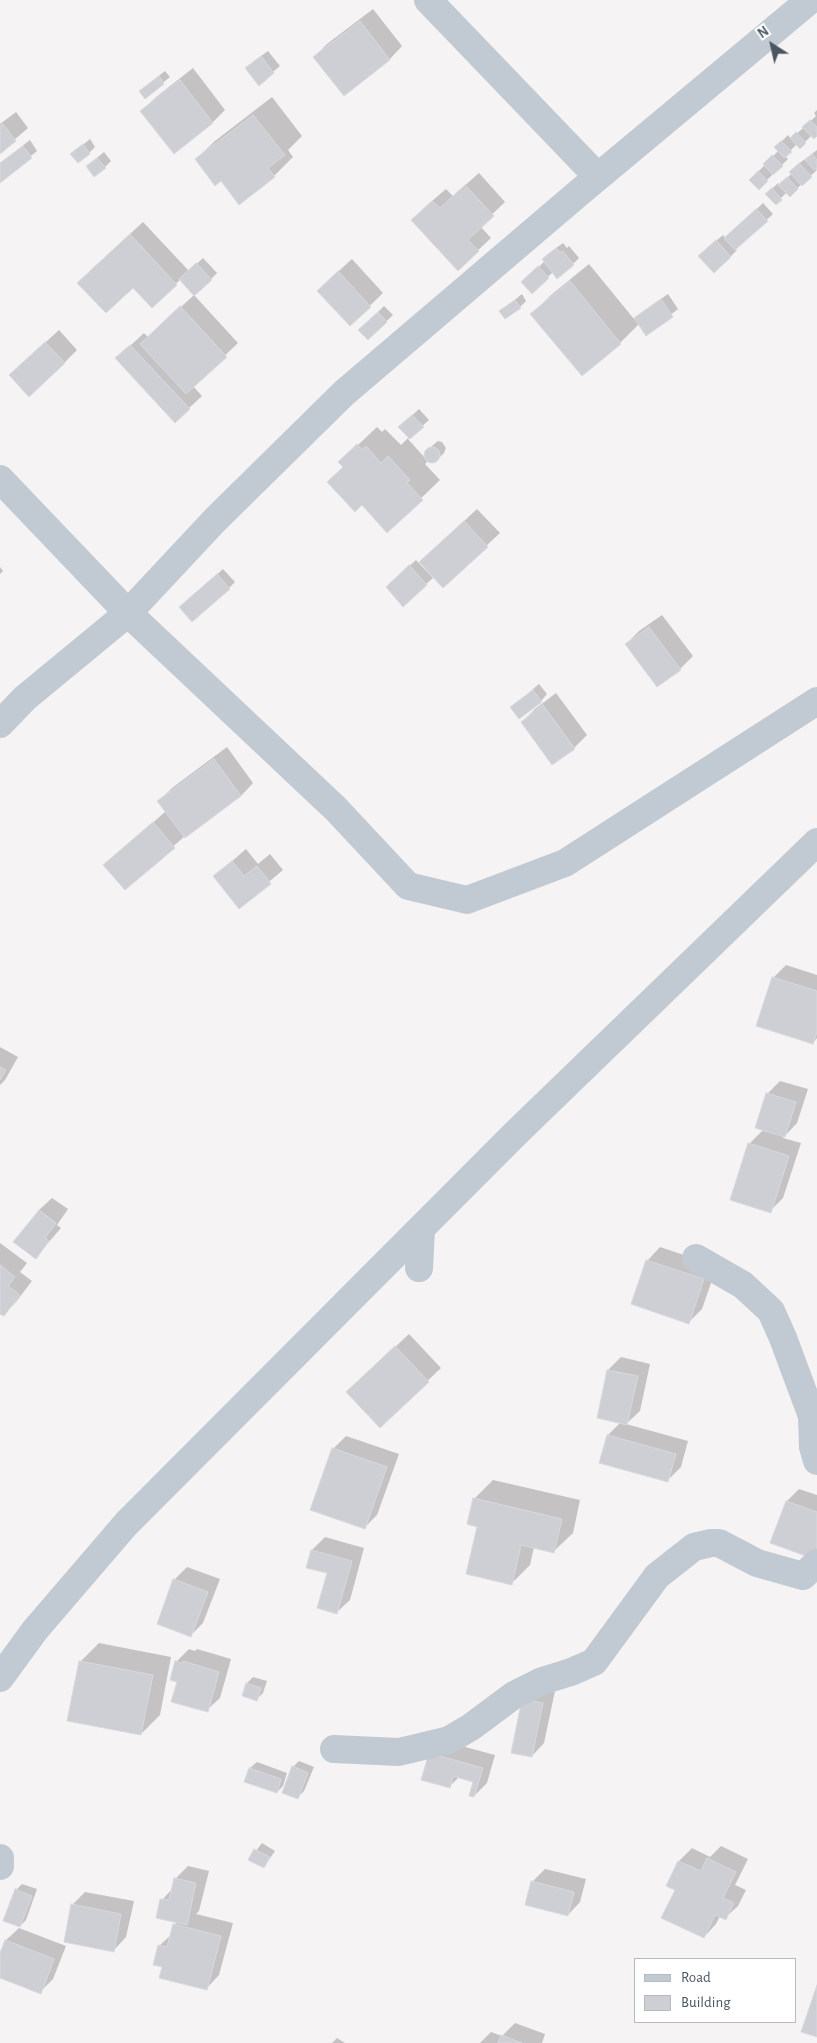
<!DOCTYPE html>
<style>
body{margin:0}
#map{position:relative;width:817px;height:2043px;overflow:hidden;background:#f5f3f3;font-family:"Alegreya Sans",sans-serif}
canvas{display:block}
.legend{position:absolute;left:634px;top:1958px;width:162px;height:65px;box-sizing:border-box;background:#fff;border:1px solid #b7bbc0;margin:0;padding:6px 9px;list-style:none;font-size:15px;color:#4a5661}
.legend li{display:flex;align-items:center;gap:10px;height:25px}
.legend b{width:25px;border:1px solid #b7bbc0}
.north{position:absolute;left:747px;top:20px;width:50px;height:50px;-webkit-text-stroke:4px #fff;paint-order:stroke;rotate:325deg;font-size:14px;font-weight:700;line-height:20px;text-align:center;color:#4a5661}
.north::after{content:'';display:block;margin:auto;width:18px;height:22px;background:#4a5661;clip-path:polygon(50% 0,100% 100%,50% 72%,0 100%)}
</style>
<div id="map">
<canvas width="817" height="2043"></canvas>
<ul class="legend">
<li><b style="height:6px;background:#c1cad2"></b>Road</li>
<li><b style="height:14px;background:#cdcfd5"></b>Building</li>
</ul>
<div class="north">N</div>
</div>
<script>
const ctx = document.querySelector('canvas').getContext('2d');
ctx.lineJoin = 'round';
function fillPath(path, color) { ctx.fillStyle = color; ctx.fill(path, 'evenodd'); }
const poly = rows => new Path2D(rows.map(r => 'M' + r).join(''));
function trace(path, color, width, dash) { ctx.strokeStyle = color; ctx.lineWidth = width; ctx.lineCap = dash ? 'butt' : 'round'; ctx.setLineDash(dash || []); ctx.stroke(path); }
fillPath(poly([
 [373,9,402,46,390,59,344,95,314,57,327,44],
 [268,51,280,66,259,84,253,62],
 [193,68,225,110,213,122,174,152,142,111,155,98],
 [165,71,170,77,145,97,147,85],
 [272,97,302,136,288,150,293,157,274,176,240,203,221,179,196,159,215,141],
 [817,110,817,134,812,135,800,147,797,144,785,156,788,159,759,188,757,173,779,150,776,147,788,135,791,139,804,127,816,116,814,113],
 [16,112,28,128,0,152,0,124],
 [90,139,95,147,89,153,72,154],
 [30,140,37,151,0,181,0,163],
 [817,150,817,166,815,168,817,170,790,195,787,192,776,203,767,194,778,183,780,185,792,173,797,165],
 [104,152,111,161,105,167,87,166],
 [479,173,505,202,480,226,491,238,458,269,425,207,446,189,453,196],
 [763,203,773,214,735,249,737,250,730,257,706,250,723,235,726,239],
 [143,222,189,271,203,258,217,273,211,279,181,279,152,306,133,286,91,270],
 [563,243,567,248,569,246,579,258,573,264,553,272,532,292,529,276,545,261,549,253],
 [352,259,383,293,350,325,331,278],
 [589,264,634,319,642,312,668,294,678,309,646,334,639,324,620,343,532,314,551,295],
 [522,294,526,301,520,307,501,311],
 [194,295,238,343,193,386,202,396,189,408,130,346,144,333,148,337],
 [384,306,393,315,368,339,366,324],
 [59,330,77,350,64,363,24,362],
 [419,409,429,420,408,439,425,458,426,452,433,445,438,441,442,442,446,448,444,453,438,459,431,462,429,460,425,464,440,480,387,531,340,462,377,427,382,432,385,429,401,445,409,437,406,421],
 [477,509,500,533,443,586,434,549],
 [416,560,433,578,403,605,387,587],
 [0,567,3,571,0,574],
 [223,569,235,582,229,588,187,601],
 [662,615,693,656,680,669,626,644,639,631],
 [539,684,547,694,541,701,512,707],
 [556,693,587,735,574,748,522,722,535,709],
 [227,747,253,783,241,796,185,836,125,889,105,865,166,811,159,801,172,788],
 [246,849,258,864,270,854,283,870,239,907,215,876],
 [786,965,817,975,817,1038,813,1043,773,978],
 [0,1047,18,1057,5,1080,0,1085],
 [780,1081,808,1089,797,1123,783,1138,801,1143,783,1198,770,1211,749,1144,764,1129,767,1094],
 [52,1198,68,1209,57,1225,61,1228,36,1257,39,1210],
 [0,1243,27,1263,20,1272,32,1281,16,1302,4,1315,0,1312],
 [660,1247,717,1266,702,1309,689,1322,633,1303,648,1260],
 [409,1334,441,1368,380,1426,361,1379],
 [621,1357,650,1364,640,1411,626,1424,688,1441,681,1467,668,1480,608,1435,621,1422,598,1417,608,1370],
 [346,1436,399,1454,377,1515,365,1527,333,1449],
 [493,1480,580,1500,573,1533,554,1551,534,1547,530,1565,511,1584,479,1526,474,1499],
 [799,1489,817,1495,817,1559,787,1501],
 [325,1537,364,1548,350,1600,337,1612,329,1572,308,1567,312,1550],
 [187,1567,220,1579,203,1623,190,1636,174,1580],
 [99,1643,171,1657,160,1715,141,1734,80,1662],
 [189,1649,195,1651,197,1649,231,1659,220,1698,207,1710,178,1682,176,1662],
 [253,1677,267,1681,263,1693,256,1700,247,1683],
 [536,1687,555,1691,544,1743,532,1756,513,1752],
 [443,1741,495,1755,487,1783,474,1796,474,1781,459,1777,449,1787,422,1780],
 [299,1761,314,1767,304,1791,298,1797,293,1767],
 [257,1762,287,1773,283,1786,277,1792,246,1781,250,1768],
 [262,1843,275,1851,264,1867,250,1859],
 [721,1846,748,1859,735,1885,746,1890,738,1906,725,1918,720,1916,716,1924,704,1937,676,1889,668,1885,679,1861,692,1848,710,1857],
 [188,1866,209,1871,199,1911,196,1914,233,1923,219,1975,207,1988,164,1966,159,1946,172,1934,174,1925,177,1922,162,1900,173,1888,175,1879],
 [545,1869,586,1879,580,1902,568,1915,532,1882],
 [22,1884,37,1889,26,1920,20,1926,16,1890],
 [85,1892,134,1901,126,1937,114,1950,72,1905],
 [19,1928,66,1946,53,1979,40,1992,0,1977,0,1957,6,1940],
 [515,2023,545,2034,542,2043,480,2043,491,2032,502,2036],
 [337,2038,345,2043,332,2043]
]), '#0003');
const building = poly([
 [360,21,390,60,344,96,313,57,360,21],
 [261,56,274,73,259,86,245,68,261,56],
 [159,76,164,84,145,99,139,91,159,76],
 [180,80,213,123,174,154,140,111,180,80],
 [253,115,285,155,268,168,275,177,239,205,221,181,215,186,195,159,253,115],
 [810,120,817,127,817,136,814,139,802,127,810,120],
 [3,124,16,141,0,154,0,126,3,124],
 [796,132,806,143,800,149,790,138,796,132],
 [781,141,792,152,784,158,774,147,781,141],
 [83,144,90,154,78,163,70,154,83,144],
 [23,146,32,158,0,183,0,163,23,146],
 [812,154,817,160,817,168,814,170,805,160,812,154],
 [772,155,783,166,773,175,763,164,772,155],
 [97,158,106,168,94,177,86,166,97,158],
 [799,163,812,177,802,186,789,172,799,163],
 [758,171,768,181,759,190,749,180,758,171],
 [787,177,798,189,790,197,778,185,787,177],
 [465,185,494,216,468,240,479,251,458,271,411,220,432,201,440,208,465,185],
 [772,188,782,200,776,205,765,194,772,188],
 [756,209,768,221,735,250,724,238,756,209],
 [130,234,177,285,152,308,133,288,106,313,77,283,130,234],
 [716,240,731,257,714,273,698,256,716,240],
 [556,248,560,253,563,251,574,265,557,279,542,259,556,248],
 [196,263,212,280,194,296,179,279,196,263],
 [538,266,549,278,532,294,521,282,538,266],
 [338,271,371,307,350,326,317,291,338,271],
 [570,281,621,344,582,376,530,314,570,281],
 [661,299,673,317,646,336,634,318,661,299],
 [515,300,521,308,505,319,499,311,515,300],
 [180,306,227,357,186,394,140,344,180,306],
 [378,312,387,322,368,340,358,330,378,312],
 [45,342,65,363,29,397,9,375,45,342],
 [130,345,190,409,175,423,115,358,130,345],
 [412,415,424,427,410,439,398,427,412,415],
 [357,444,362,450,366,446,381,463,388,456,410,480,407,483,423,500,387,533,362,505,355,512,327,482,343,467,338,462,357,444],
 '424 455a8 8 0 1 1 16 0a8 8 0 1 1-16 0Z',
 [464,521,488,547,443,588,419,562,464,521],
 [409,565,427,585,403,607,386,587,409,565],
 [217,574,230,589,192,622,179,607,217,574],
 [649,627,681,670,657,687,625,644,649,627],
 [533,690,542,702,519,719,510,707,533,690],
 [543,705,575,749,552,765,521,722,543,705],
 [214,759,241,796,185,838,157,801,214,759],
 [153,822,175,848,125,890,103,865,153,822],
 [232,861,244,876,257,866,271,884,239,909,213,876,232,861],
 [772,977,817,991,817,1032,813,1044,756,1026,772,977],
 [0,1067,6,1070,0,1080,0,1067],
 [766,1093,796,1102,785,1137,755,1128,766,1093],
 [748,1143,789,1156,771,1213,730,1200,748,1143],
 [39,1210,56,1223,45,1238,49,1241,36,1259,13,1242,39,1210],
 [646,1260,704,1279,689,1324,631,1304,646,1260],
 [0,1265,15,1277,8,1286,20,1295,4,1316,0,1314,0,1265],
 [395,1346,429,1382,380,1428,346,1392,395,1346],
 [607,1370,638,1376,627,1425,597,1418,607,1370],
 [607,1435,676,1454,668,1482,599,1463,607,1435],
 [332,1448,387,1467,365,1529,310,1510,332,1448],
 [473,1498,562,1519,554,1553,521,1545,512,1585,466,1574,477,1527,467,1524,473,1498],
 [786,1501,817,1512,817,1560,770,1543,786,1501],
 [311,1550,352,1561,337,1614,317,1608,327,1573,306,1568,311,1550],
 [173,1579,208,1592,191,1637,157,1624,173,1579],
 [79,1661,153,1675,141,1735,67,1721,79,1661],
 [175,1661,182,1663,183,1661,219,1672,208,1712,171,1702,177,1682,170,1680,175,1661],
 [246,1683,261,1688,257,1701,242,1696,246,1683],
 [522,1699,543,1703,532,1757,511,1753,522,1699],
 [429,1753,483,1768,474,1797,469,1796,473,1782,453,1776,450,1788,421,1780,429,1753],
 [292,1766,308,1773,298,1799,282,1793,292,1766],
 [249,1768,281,1779,277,1793,244,1782,249,1768],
 [254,1849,270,1857,264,1868,248,1860,254,1849],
 [707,1858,736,1872,723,1898,734,1903,726,1920,715,1915,704,1938,661,1918,675,1890,666,1886,678,1861,701,1871,707,1858],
 [174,1878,196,1883,187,1925,156,1918,160,1899,169,1900,174,1878],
 [531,1881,574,1892,568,1916,525,1905,531,1881],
 [15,1889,32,1896,20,1927,3,1921,15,1889],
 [71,1904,121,1914,114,1952,64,1942,71,1904],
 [173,1924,221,1936,207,1990,159,1978,162,1967,153,1965,158,1945,167,1947,173,1924],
 [5,1940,54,1959,41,1994,0,1978,0,1953,5,1940],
 [817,1985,817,2037,801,2032,817,1985],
 [501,2035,522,2043,498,2043,501,2035]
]);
fillPath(building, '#cdcfd5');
trace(building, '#d7d9de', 1);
trace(poly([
 [428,0,598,177],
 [0,479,128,613,336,809,408,886,467,900,565,863,817,701],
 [0,724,25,698,128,613,215,520,344,393,581,191,810,0],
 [696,1258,743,1285,771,1311,783,1338,812,1416,813,1447,817,1461],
 [419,1268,421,1228],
 [0,1678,35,1630,126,1524,516,1133,817,842],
 [334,1749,399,1752,449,1740,471,1727,514,1695,542,1681,571,1672,594,1662,657,1576,694,1547,711,1543,719,1543,757,1563,803,1576,817,1563],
 [0,1858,0,1866]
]), '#c1cad2', 28);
</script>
